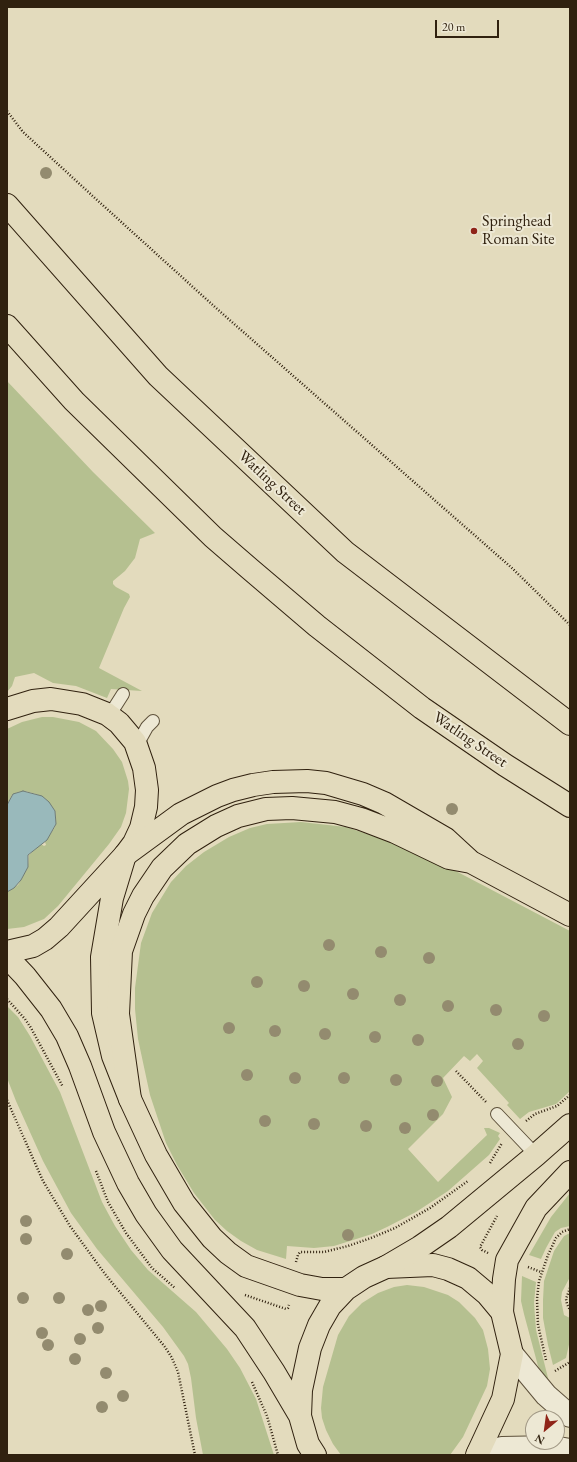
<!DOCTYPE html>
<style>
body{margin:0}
#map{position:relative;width:577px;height:1462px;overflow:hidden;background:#e3dbbd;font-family:"EB Garamond",serif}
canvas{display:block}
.frame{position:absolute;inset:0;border:8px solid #30210f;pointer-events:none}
.north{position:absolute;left:525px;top:1410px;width:40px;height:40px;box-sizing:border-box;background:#ede8d4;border:1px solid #a19885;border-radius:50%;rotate:209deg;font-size:11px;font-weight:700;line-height:16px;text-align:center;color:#30210f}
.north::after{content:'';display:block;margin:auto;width:14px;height:18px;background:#8f2418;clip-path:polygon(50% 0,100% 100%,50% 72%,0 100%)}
.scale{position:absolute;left:435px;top:20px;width:64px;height:18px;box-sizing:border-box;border:2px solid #30210f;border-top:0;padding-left:5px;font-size:12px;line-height:14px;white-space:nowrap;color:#30210f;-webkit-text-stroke:3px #ede8d4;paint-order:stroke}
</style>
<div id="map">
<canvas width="577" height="1462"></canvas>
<div class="frame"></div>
<div class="north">N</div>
<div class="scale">20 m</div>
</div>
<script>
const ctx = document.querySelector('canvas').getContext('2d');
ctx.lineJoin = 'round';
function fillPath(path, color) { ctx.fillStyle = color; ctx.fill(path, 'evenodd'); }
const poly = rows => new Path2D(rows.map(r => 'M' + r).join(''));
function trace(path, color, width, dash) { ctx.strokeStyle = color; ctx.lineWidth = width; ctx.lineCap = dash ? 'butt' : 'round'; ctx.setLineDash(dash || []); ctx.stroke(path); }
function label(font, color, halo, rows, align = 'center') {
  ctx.font = font + ' "EB Garamond",serif'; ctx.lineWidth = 4; ctx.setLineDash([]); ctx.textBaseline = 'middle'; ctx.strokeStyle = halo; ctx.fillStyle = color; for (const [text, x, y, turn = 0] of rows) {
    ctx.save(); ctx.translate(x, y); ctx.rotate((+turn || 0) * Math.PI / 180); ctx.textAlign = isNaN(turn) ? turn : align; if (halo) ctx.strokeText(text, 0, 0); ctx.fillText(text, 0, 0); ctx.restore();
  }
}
fillPath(poly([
 [7,381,93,472,155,533,140,539,135,558,125,571,113,581,113,584,116,587,129,594,130,597,124,608,99,668,142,691,111,689,107,698,76,686,53,683,34,673,15,677,12,686,7,692],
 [42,717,53,717,79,722,96,731,113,749,122,762,128,781,129,789,126,813,121,827,109,844,58,906,44,919,24,927,7,929,7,892,18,885,21,880,28,867,29,855,41,844,44,846,46,845,45,842,55,827,56,821,55,811,51,805,44,798,36,794,25,791,18,792,12,795,7,805,7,729,22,722],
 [301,822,346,827,392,842,450,868,570,931,570,1091,556,1104,529,1112,520,1119,507,1105,509,1103,477,1068,483,1061,477,1054,470,1061,464,1056,443,1078,452,1097,443,1114,408,1149,438,1182,487,1135,484,1128,489,1128,500,1133,498,1136,500,1139,489,1155,448,1191,416,1212,387,1227,372,1234,334,1246,314,1248,287,1246,286,1259,257,1250,241,1241,227,1231,215,1220,194,1193,177,1165,166,1143,150,1095,138,1039,135,1009,135,988,141,943,152,913,171,882,186,866,204,852,229,837,250,828,267,824],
 [7,1006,18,1017,30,1036,60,1092,102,1202,115,1226,131,1250,148,1270,196,1312,227,1349,240,1368,256,1399,274,1455,203,1455,196,1418,191,1378,188,1364,184,1356,163,1327,97,1249,71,1213,43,1161,16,1101,7,1078],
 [570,1193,570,1226,561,1228,555,1232,546,1248,541,1259,529,1255,551,1217],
 [570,1233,570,1277,562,1292,561,1300,564,1315,570,1318,570,1340,566,1358,553,1365,548,1345,543,1318,543,1300,544,1281,554,1251,564,1236],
 [522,1276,536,1282,534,1303,536,1330,550,1386,538,1366,524,1314,521,1301],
 [407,1285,424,1287,448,1295,459,1302,475,1318,483,1330,488,1349,490,1369,487,1386,463,1437,450,1455,341,1455,333,1444,326,1430,322,1418,321,1408,323,1387,338,1335,349,1316,362,1303,378,1293,394,1287]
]), '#b5c090');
const water = poly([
 [23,791,42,796,49,802,55,811,56,824,47,840,28,855,28,867,21,880,14,888,7,892,7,805,13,794,23,791]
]);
fillPath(water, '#99b9bb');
trace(water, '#6f7c76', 1);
const service = poly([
 [109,716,123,694],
 [137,745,147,727,153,721],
 [497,1114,536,1155]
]);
const minor = poly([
 [512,1354,546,1395,570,1416],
 [478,1453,502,1448,553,1447,570,1450]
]);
const primary = poly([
 [7,709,33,701,51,699,82,704,107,714,119,723,135,742,144,768,147,790,146,807,141,828,134,843,125,855,59,927,45,939,33,946,7,952],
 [125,855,112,898,102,957,103,1013,113,1056,130,1099,156,1155,184,1203,212,1238,228,1253,246,1266,300,1285,322,1289,346,1289],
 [7,957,25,976,51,1009,67,1036,80,1066,104,1132,128,1183,146,1214,172,1250,245,1328,274,1372,300,1416,308,1444,315,1455],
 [300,1416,301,1390,310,1348,319,1325,330,1306,346,1289,364,1277,386,1267,433,1265,448,1269,468,1278,487,1294,502,1312,512,1354,503,1399,477,1455]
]);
const trunk = poly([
 [7,205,158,376,345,552,570,724],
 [7,326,74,401,213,537,250,569,317,626,422,708,505,765,570,806],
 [125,855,181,814,217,796,233,790,253,785,273,782,307,781,326,783,363,794,384,803,446,839,471,862,570,915],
 [130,1099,118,1014,121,951,134,914,143,896,162,868,187,844,216,826,238,816,266,809,292,808,335,812,361,819,395,832,449,858,471,862],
 [386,1267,420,1247,449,1227,536,1155,570,1125],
 [502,1312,504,1279,507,1260,536,1208,570,1172]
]);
trace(service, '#5d503a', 14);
trace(minor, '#5d503a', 24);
trace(primary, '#30210f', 24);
trace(trunk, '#30210f', 24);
trace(poly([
 [7,111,23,132,85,189,216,308,513,569,570,625],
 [7,999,25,1019,31,1028,63,1087],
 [456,1071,486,1102],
 [7,1100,43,1181,70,1226,105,1274,165,1347,172,1358,178,1372,195,1455],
 [526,1121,535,1114,557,1106,570,1095],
 [490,1163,502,1143],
 [96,1171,108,1202,126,1233,152,1268,175,1288],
 [488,1253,482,1250,480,1247,497,1216],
 [296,1262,298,1255,300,1252,324,1252,348,1246,371,1238,395,1228,430,1208,468,1181],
 [528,1267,541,1272],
 [570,1288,566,1299,567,1304,570,1310],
 [245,1295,286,1309,288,1308,289,1305],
 [546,1360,538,1325,537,1299,539,1281,548,1255,556,1238,562,1232,570,1229],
 [555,1371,570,1362],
 [252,1382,267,1416,278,1455]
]), '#30210f', 2.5, [1, 2]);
trace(service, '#ede8d4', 12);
trace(minor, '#ede8d4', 22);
trace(primary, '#e3dbbd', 22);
trace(trunk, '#e3dbbd', 22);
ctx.fillStyle = '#938b6f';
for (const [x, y] of [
 [46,173],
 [452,809],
 [329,945],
 [381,952],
 [429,958],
 [257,982],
 [304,986],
 [353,994],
 [400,1000],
 [448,1006],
 [496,1010],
 [544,1016],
 [229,1028],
 [275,1031],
 [325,1034],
 [375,1037],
 [418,1040],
 [518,1044],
 [247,1075],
 [295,1078],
 [344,1078],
 [396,1080],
 [437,1081],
 [433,1115],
 [265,1121],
 [314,1124],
 [366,1126],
 [405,1128],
 [26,1221],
 [348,1235],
 [26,1239],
 [67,1254],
 [23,1298],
 [59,1298],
 [101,1306],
 [88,1310],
 [98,1328],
 [42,1333],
 [80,1339],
 [48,1345],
 [75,1359],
 [106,1373],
 [123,1396],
 [102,1407]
]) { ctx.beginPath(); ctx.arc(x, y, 6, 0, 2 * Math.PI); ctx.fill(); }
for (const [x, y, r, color] of [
 [474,231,4,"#8f2418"]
]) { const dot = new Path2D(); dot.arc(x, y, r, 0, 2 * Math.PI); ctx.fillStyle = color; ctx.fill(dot); trace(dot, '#ede8d4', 1.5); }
label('16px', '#30210f', '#ede8d4', [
 ["Springhead",482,222],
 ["Roman Site",482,240]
], 'left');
label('16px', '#30210f', '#ede8d4', [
 ["Watling Street",272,483,43],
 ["Watling Street",470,740,34]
]);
</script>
